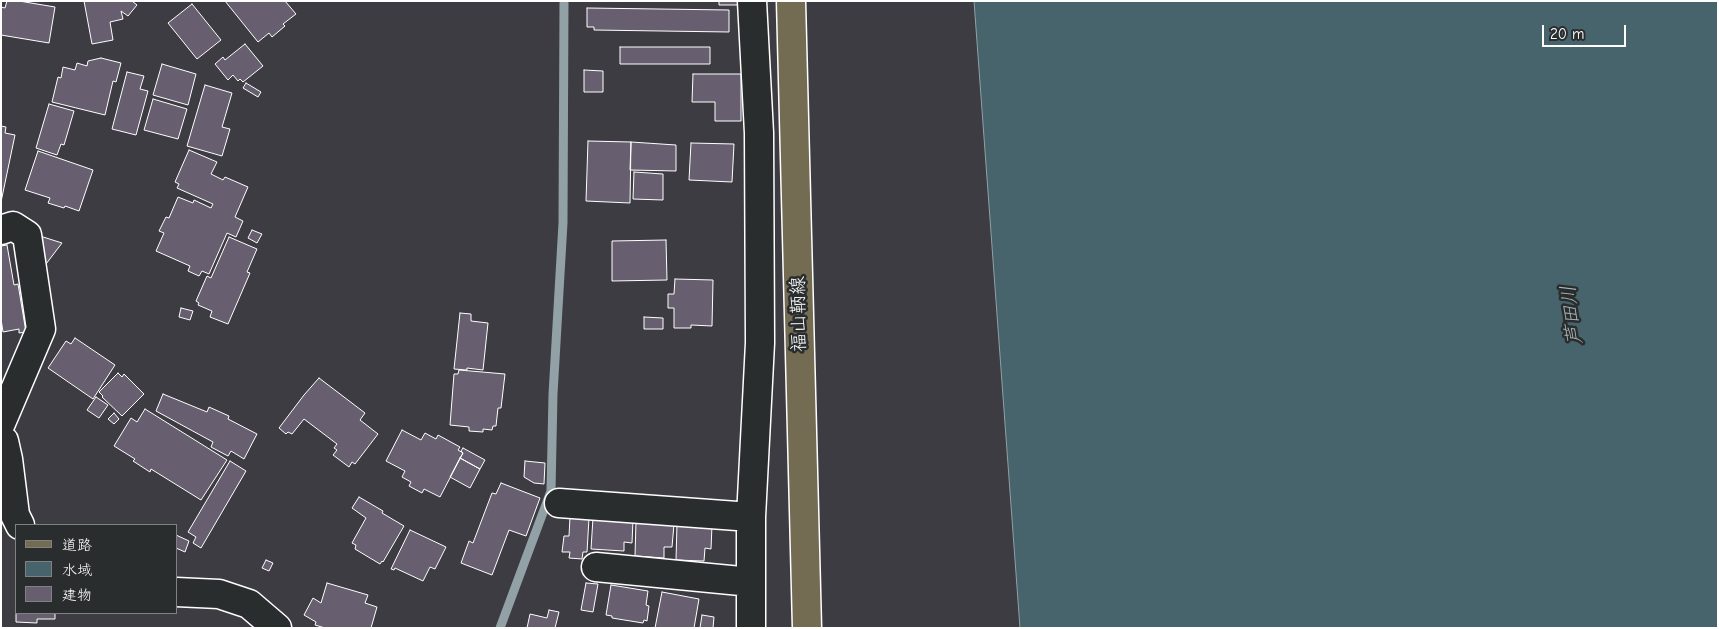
<!DOCTYPE html>
<meta charset="utf-8">
<style>
body{margin:0}
#map{position:relative;width:1719px;height:629px;overflow:hidden;background:#3c3c42;font-family:"Comic Neue","Klee One",sans-serif}
canvas{display:block}
.frame{position:absolute;inset:0;border:2px solid #fff;pointer-events:none}
.legend{position:absolute;left:15px;top:524px;width:162px;height:90px;box-sizing:border-box;background:#2a2d2e;border:1px solid #7f8182;margin:0;padding:6px 9px;list-style:none;font-size:15px;color:#fff}
.legend li{display:flex;align-items:center;gap:10px;height:25px}
.legend b{width:25px;border:1px solid #7f8182}
.scale{position:absolute;left:1542px;top:25px;width:84px;height:22px;box-sizing:border-box;border:2px solid #fff;border-top:0;padding-left:6px;font-size:15px;line-height:18px;white-space:nowrap;color:#fff;-webkit-text-stroke:4px #2a2d2e;paint-order:stroke}
</style>
<div id="map">
<canvas width="1719" height="629"></canvas>
<div class="frame"></div>
<ul class="legend">
<li><b style="height:6px;background:#736b52"></b>道路</li>
<li><b style="height:14px;background:#47636b"></b>水域</li>
<li><b style="height:14px;background:#675e6f"></b>建物</li>
</ul>
<div class="scale">20 m</div>
</div>
<script>
const ctx = document.querySelector('canvas').getContext('2d');
ctx.lineJoin = 'round';
function fillPath(path, color) { ctx.fillStyle = color; ctx.fill(path, 'evenodd'); }
const poly = rows => new Path2D(rows.map(r => 'M' + r).join(''));
function trace(path, color, width, dash) { ctx.strokeStyle = color; ctx.lineWidth = width; ctx.lineCap = dash ? 'butt' : 'round'; ctx.setLineDash(dash || []); ctx.stroke(path); }
function label(font, color, halo, rows, align = 'center') {
  ctx.font = font + ' "Comic Neue","Klee One",sans-serif'; ctx.lineWidth = 5; ctx.setLineDash([]); ctx.textBaseline = 'middle'; ctx.strokeStyle = halo; ctx.fillStyle = color; for (const [text, x, y, turn = 0] of rows) {
    ctx.save(); ctx.translate(x, y); ctx.rotate((+turn || 0) * Math.PI / 180); ctx.textAlign = isNaN(turn) ? turn : align; if (halo) ctx.strokeText(text, 0, 0); ctx.fillText(text, 0, 0); ctx.restore();
  }
}
const water = poly([
 [974,1,1718,1,1718,628,1020,628,974,1]
]);
fillPath(water, '#47636b');
trace(water, '#91a1a6', 1);
trace(poly([
 [500,628,551,491,553,394,563,223,564,1]
]), '#91a1a6', 9);
const building = poly([
 [7,1,19,1,55,7,49,43,1,35,1,7,5,8,7,1],
 [84,1,132,1,137,5,128,16,121,11,123,19,110,22,113,40,92,44,84,1],
 [225,1,285,1,296,14,283,24,285,26,272,37,269,33,258,42,225,1],
 [719,1,740,1,740,5,719,5,719,1],
 [192,4,221,40,197,59,168,23,192,4],
 [587,8,729,10,729,32,594,30,594,27,587,27,587,8],
 [245,44,263,66,243,82,240,79,238,81,233,75,228,80,215,64,223,57,225,60,245,44],
 [620,47,710,47,710,64,620,64,620,47],
 [101,58,121,63,116,82,113,81,105,115,52,102,58,77,61,78,63,67,75,70,77,63,87,66,88,61,101,58],
 [162,64,196,74,188,105,153,95,162,64],
 [584,70,603,71,603,92,584,92,584,70],
 [127,72,144,76,140,89,148,91,136,135,112,129,127,72],
 [693,74,741,74,741,121,715,121,715,102,692,102,693,74],
 [246,83,261,92,258,97,243,88,246,83],
 [205,85,232,93,222,127,230,129,222,156,187,146,205,85],
 [153,99,187,109,178,139,144,130,153,99],
 [49,104,74,111,64,145,61,144,57,155,36,148,49,104],
 [1,126,6,127,5,133,15,135,1,202,1,126],
 [588,141,631,142,630,203,586,201,588,141],
 [631,142,676,145,676,171,630,170,631,142],
 [691,143,734,144,732,182,689,180,691,143],
 [189,150,217,162,211,174,223,180,225,177,248,187,235,217,243,221,236,237,227,233,209,274,202,271,199,276,188,271,190,266,156,251,164,233,159,231,166,217,169,218,178,197,193,203,194,200,211,208,213,204,177,188,179,184,175,182,189,150],
 [38,151,93,170,79,211,65,206,64,208,48,203,50,198,25,190,38,151],
 [634,172,663,174,663,200,633,199,634,172],
 [252,230,262,234,257,243,248,238,252,230],
 [40,236,62,243,46,264,40,258,40,236],
 [229,237,257,249,247,272,250,273,228,324,210,317,212,311,198,305,199,303,196,301,207,276,211,278,229,237],
 [666,240,667,280,612,281,612,241,666,240],
 [7,245,14,285,18,284,26,332,19,333,19,329,3,332,1,319,1,246,7,245],
 [675,279,713,280,712,326,691,325,691,328,674,328,674,308,668,308,668,294,674,294,675,279],
 [181,308,193,311,190,320,179,317,181,308],
 [460,313,471,314,471,321,488,323,483,370,467,368,467,370,454,369,460,313],
 [644,317,663,318,663,329,644,329,644,317],
 [75,338,115,365,93,399,48,368,66,341,71,344,75,338],
 [459,370,505,374,501,408,498,408,496,426,493,426,492,430,483,429,483,432,469,431,469,427,450,425,454,374,458,374,459,370],
 [118,373,122,377,124,374,144,394,122,416,102,397,103,396,99,392,118,373],
 [319,378,365,413,360,420,378,434,355,464,352,462,349,467,333,455,337,450,334,448,337,444,304,419,292,434,288,432,286,434,279,428,304,395,319,378],
 [163,394,207,412,209,407,229,416,228,419,257,434,244,459,231,451,228,456,211,447,213,442,156,411,163,394],
 [96,397,108,405,99,418,87,410,96,397],
 [145,409,227,460,201,500,151,469,150,472,133,461,135,459,114,446,131,418,137,422,145,409],
 [114,413,119,419,114,424,108,419,114,413],
 [402,430,421,440,425,433,436,439,438,435,460,447,458,450,463,453,440,497,424,489,422,493,409,486,411,482,402,477,405,471,386,461,402,430],
 [463,448,485,460,480,469,460,458,463,453,461,451,463,448],
 [460,458,480,469,470,488,450,477,460,458],
 [230,461,246,471,201,548,193,543,196,537,188,532,230,461],
 [525,461,545,463,544,484,534,483,524,477,525,461],
 [501,483,540,498,526,536,509,530,492,575,461,563,469,541,473,543,492,493,496,494,501,483],
 [359,497,383,511,382,513,404,526,383,562,382,561,380,564,355,549,356,545,352,543,366,518,352,508,359,497],
 [570,517,589,518,587,552,583,552,582,559,569,558,570,552,562,552,564,536,569,536,570,517],
 [593,518,633,520,632,543,624,542,624,551,591,549,593,518],
 [636,522,674,524,672,547,664,547,664,558,635,556,636,522],
 [677,524,712,525,711,549,705,548,704,561,676,560,677,524],
 [410,530,446,547,435,569,430,567,423,581,395,568,394,570,391,569,410,530],
 [176,535,189,541,185,552,176,548,176,535],
 [266,560,273,563,269,571,262,568,266,560],
 [327,583,368,595,365,603,377,607,371,628,325,628,315,625,316,622,304,615,313,598,321,603,327,583],
 [586,583,598,584,593,612,581,610,586,583],
 [611,585,648,591,646,605,649,606,647,621,644,620,643,623,612,618,612,616,606,615,611,585],
 [662,592,699,599,694,628,655,628,662,592],
 [16,602,16,613,55,613,55,619,37,619,37,623,16,622,16,602],
 [549,610,559,612,555,628,527,628,530,614,547,618,549,610],
 [702,615,714,617,713,628,700,628,702,615]
]);
fillPath(building, '#675e6f');
trace(building, '#fff', 1);
const minor = poly([
 [1,230,13,226,27,235,41,329,1,423],
 [1,440,4,441,8,459,15,515,20,525],
 [559,503,751,517],
 [596,567,751,582],
 [176,592,219,594,249,604,277,628],
 [751,628,751,517,760,343,759,133,752,1]
]);
const major = poly([
 [791,1,807,628]
]);
trace(minor, '#fff', 31);
trace(major, '#fff', 31);
trace(minor, '#2a2d2e', 28);
trace(major, '#736b52', 28);
label('19px', '#fff', '#2a2d2e', [
 ["福山鞆線",799,314,-91]
]);
label('italic 20px', '#acb9bc', '#2a2d2e', [
 ["芦田川",1572,315,-97]
]);
</script>
